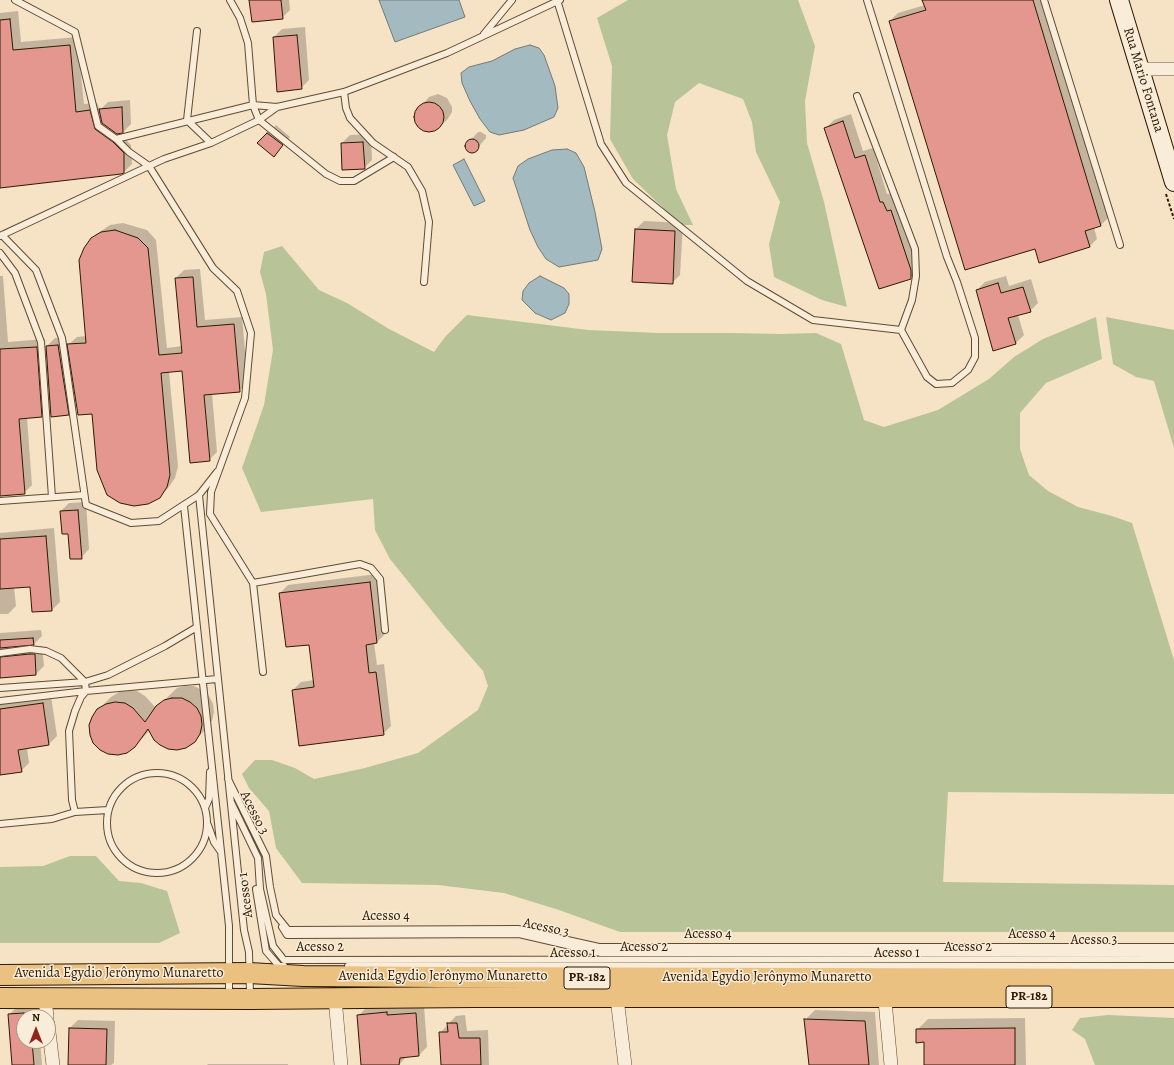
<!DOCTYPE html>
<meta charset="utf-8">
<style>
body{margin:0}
#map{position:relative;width:1174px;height:1065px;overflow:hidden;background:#f6e2c5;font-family:Alegreya,serif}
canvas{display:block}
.north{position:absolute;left:16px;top:1009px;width:40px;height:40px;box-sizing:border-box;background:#f9ecd9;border:1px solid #a79883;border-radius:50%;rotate:0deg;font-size:11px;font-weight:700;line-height:16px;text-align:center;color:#2d1a01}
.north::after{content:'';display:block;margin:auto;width:14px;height:18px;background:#8f2418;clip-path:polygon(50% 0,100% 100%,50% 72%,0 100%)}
</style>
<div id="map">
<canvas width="1174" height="1065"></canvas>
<div class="north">N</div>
</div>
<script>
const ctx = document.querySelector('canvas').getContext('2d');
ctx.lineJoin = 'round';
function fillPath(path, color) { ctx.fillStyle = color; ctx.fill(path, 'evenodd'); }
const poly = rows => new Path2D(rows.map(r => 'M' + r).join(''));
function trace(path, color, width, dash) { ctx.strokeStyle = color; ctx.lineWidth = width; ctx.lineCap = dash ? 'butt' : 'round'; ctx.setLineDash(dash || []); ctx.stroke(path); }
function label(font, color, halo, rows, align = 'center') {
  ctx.font = font + ' Alegreya,serif'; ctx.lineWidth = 3; ctx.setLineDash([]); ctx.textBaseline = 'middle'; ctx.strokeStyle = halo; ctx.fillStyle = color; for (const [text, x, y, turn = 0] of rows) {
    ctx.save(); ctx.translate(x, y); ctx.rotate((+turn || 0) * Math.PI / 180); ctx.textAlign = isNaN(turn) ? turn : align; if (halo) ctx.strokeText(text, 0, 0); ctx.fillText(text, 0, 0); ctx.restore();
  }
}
fillPath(poly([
 [628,0,798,0,815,46,805,101,807,143,824,202,847,307,822,300,774,277,769,244,780,202,756,152,752,122,743,99,699,83,675,102,667,135,676,189,693,225,681,225,633,179,610,139,612,66,597,18],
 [282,246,319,290,347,303,389,329,434,352,445,337,467,315,588,330,659,333,731,333,781,334,816,333,841,344,864,420,884,427,938,410,989,379,1014,357,1043,339,1096,317,1102,359,1046,383,1020,413,1020,449,1029,475,1048,491,1078,507,1112,516,1132,523,1174,660,1174,794,948,792,943,882,1174,885,1174,932,620,932,559,910,504,893,438,885,302,883,276,848,269,811,249,788,242,774,255,760,272,760,295,768,314,779,365,768,418,753,478,710,488,686,483,671,444,626,390,559,375,530,373,499,261,512,242,468,264,405,273,350,266,294,260,272,264,252],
 [1106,317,1174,330,1174,448,1154,381,1136,377,1113,364],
 [70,856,96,856,119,881,141,883,167,891,180,933,159,943,0,943,0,867,43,866],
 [1108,1015,1174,1018,1174,1065,1095,1065,1085,1039,1072,1030,1080,1018]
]), '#b8c497');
const water = poly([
 [379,0,459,0,465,17,395,42,379,0],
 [530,45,539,48,544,55,555,86,558,108,554,117,524,130,499,135,490,132,480,119,470,101,462,83,461,73,469,67,492,61,515,49,530,45],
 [567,149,576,153,584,167,595,212,602,249,598,260,559,267,546,259,538,247,530,230,513,178,518,166,528,159,552,150,567,149],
 [464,159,485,201,474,206,453,165,464,159],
 [540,276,564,288,569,294,569,304,565,313,551,320,535,313,522,300,523,291,529,283,540,276]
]);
fillPath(water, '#a3bac0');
trace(water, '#747a74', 1);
fillPath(poly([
 [250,0,289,0,290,10,282,18],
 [924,0,1043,0,1109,217,1101,225,1094,227,1097,239,1089,247,1035,248,890,21,898,13,925,5],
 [18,11,21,42,77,37,84,104,97,103,100,110,108,102,130,100,131,124,123,132,119,133,131,145,132,164,124,172,0,187,0,13],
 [305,27,309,80,301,88,274,37,282,29],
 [438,94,447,98,452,107,452,112,447,120,438,128,430,131,421,129,416,122,415,113,429,97],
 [851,114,863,151,873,148,887,194,891,194,895,204,899,202,919,261,919,270,910,278,826,128,834,120],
 [276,125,290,137,274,155,259,143],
 [478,132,481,132,486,135,486,138,475,151,471,151,468,149,467,144],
 [371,134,372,160,364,168,342,143,350,135],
 [644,221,683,223,680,275,672,283,636,229],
 [123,223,147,230,156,240,167,348,182,346,176,278,184,270,200,269,205,320,242,317,248,383,239,391,212,394,217,452,209,460,183,370,169,372,178,466,175,478,168,488,159,497,93,413,77,405,68,414,51,407,41,416,27,418,32,485,24,493,0,495,0,276,3,276,8,342,45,339,45,348,55,338,66,338,67,346,77,337,86,336,92,239,101,231,110,225],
 [1006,276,1009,286,1031,279,1038,303,1030,311,1018,315,1024,335,1016,343,977,290,985,282],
 [86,502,89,549,81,558,69,533,61,511,69,503],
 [54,528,60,602,52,610,31,586,14,587,16,606,8,614,0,614,0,533],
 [377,574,385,634,377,642,374,643,377,665,384,664,391,726,383,734,293,690,301,682,314,680,310,643,280,593,288,585],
 [41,630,42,636,34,644,2,647,9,650,42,646,44,666,36,674,0,677,0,633],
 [185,686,194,686,202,690,209,696,213,704,214,712,212,721,207,728,194,741,150,730,134,747,98,710,111,697,119,692,128,690,137,691,145,696,156,708,177,688],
 [51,696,57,736,49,744,27,748,29,763,21,771,0,774,0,703],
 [38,1005,38,1017,24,1017,24,1041,40,1041,42,1065,13,1065,9,1015,17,1007],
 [395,1005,395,1008,424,1006,427,1047,419,1055,407,1056,399,1065,362,1065,358,1016,366,1008],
 [815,1010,875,1012,879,1065,813,1065,805,1020],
 [465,1015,467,1031,488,1030,489,1065,442,1065,440,1033,456,1016],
 [1025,1018,1026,1065,925,1065,925,1041,917,1030,928,1019],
 [78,1020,115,1021,114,1063,111,1065,69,1065,70,1028],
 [208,1064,288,1064,288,1065,207,1065]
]), '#0003');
const building = poly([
 [249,0,281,0,283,19,252,22,249,0],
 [922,0,1033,0,1101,226,1085,231,1090,247,1039,263,1035,249,965,270,889,21,926,10,922,0],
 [10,19,13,50,70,45,76,112,90,110,95,129,113,142,124,153,124,173,121,174,0,188,0,20,10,19],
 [297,35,302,89,277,92,273,37,297,35],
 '414 117a15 15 0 1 1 30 0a15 15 0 1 1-30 0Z',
 [122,107,123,133,117,134,102,123,99,109,122,107],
 [843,121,855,158,865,155,880,202,883,202,887,211,891,210,911,270,911,279,879,289,824,128,843,121],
 [267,133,283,145,274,157,257,143,267,133],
 '465 146a7 7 0 1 1 14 0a7 7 0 1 1-14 0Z',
 [363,142,365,169,342,170,341,143,363,142],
 [635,229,675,231,673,284,632,282,635,229],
 [115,230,138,238,148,248,159,355,182,353,175,278,193,277,197,327,234,324,240,392,204,395,210,461,190,463,182,371,161,373,170,475,167,487,160,498,148,504,134,506,120,503,107,495,97,470,92,414,78,415,67,344,86,343,79,260,84,248,91,238,101,232,115,230],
 [998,283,1001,293,1023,287,1031,312,1008,318,1016,344,993,351,976,290,998,283],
 [58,345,69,415,51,417,46,346,58,345],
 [37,347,42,417,19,419,25,494,0,496,0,349,37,347],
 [78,510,82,559,70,559,68,534,62,534,60,511,78,510],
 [46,536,52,611,32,612,30,587,0,589,0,539,46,536],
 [370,582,377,643,366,645,369,673,376,672,384,735,299,746,292,690,314,687,309,645,286,647,279,593,370,582],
 [33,638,34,645,0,648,0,640,33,638],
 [30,654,35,654,36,675,0,678,0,657,30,654],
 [172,698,182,698,190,702,197,708,201,716,202,725,200,734,195,742,186,748,177,750,168,749,160,745,154,740,148,729,135,747,127,753,118,755,108,754,100,750,93,743,90,735,89,725,92,717,97,709,106,704,115,702,125,703,133,708,145,722,156,706,164,700,172,698],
 [43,703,49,745,18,750,22,772,0,775,0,709,43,703],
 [387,1012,387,1015,416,1013,419,1056,400,1058,399,1065,361,1065,357,1015,387,1012],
 [24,1013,24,1041,32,1041,34,1065,12,1065,8,1014,24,1013],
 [804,1019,865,1021,869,1065,809,1065,804,1019],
 [447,1023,457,1023,459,1038,480,1038,481,1065,441,1065,439,1032,448,1032,447,1023],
 [69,1028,107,1029,106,1065,68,1065,69,1028],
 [1015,1028,1015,1065,924,1065,924,1042,916,1043,916,1029,1015,1028]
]);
fillPath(building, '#e4978f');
trace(building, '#2d1a01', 1);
const lane = poly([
 [15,0,75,32,98,126,116,139,253,105,248,43,240,18,230,0],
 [557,0,601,144,626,183,747,281,813,320,901,330,912,300,916,276,915,249,857,96],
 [867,0,947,257,957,282,975,338,975,357,968,370,952,383,936,384,927,377,901,330],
 [1044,0,1120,245],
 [197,31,187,120,211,143],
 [484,34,512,0],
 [277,107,259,120,253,105,277,107,344,92],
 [116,139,129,152,149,166,164,159,211,143,259,120,326,174,340,181,354,181,394,157],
 [2,235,36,270,62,338,86,505,131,523,159,521,199,495,217,472],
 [0,236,149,166,213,268,237,291,251,333,245,398,211,492,210,514,253,583,263,672],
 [0,253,15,273,41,342,52,497],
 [424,282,429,222,422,191,408,167,373,143,350,118,346,108,344,92,447,53,560,0],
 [199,495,244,930,249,952,250,995],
 [0,501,84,495],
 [184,506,229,926,229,995],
 [253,583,360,564,371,568,380,579,385,630],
 [0,653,30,649,46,651,61,658,85,682,86,691,81,697,75,711,69,731,72,800,75,812,52,819,0,824],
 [0,688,85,682,108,675,165,646,197,627],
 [0,701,86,691,217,679],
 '107 823a50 50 0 1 1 100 0a50 50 0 1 1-100 0Z',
 [228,779,266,856,270,887,276,915,288,930,518,929,599,947,1174,947],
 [231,802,258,858,260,889,273,946,284,960,1174,959],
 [205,808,209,799,210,772],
 [75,812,108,810],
 [208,825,214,842,221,852],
 [256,889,266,951,279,966,284,966],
 [282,927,287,935,519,934,601,953,1174,953],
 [348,966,1174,966]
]);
const street = poly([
 [1140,69,1174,69],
 [884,990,891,1065],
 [45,998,47,1017],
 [335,998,341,1065],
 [617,998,625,1065],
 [48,1024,53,1065]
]);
const secondary = poly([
 [1119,0,1174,182]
]);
const primary = poly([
 [0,975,249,973,303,976,437,977,1174,979],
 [0,998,251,999,473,997,1174,997]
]);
trace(lane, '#5f4c32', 8);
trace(street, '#5f4c32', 14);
trace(secondary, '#2d1a01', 20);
trace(primary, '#2d1a01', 22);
trace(poly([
 [1166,194,1174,219]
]), '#2d1a01', 2, [3, 2]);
trace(lane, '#f9ecd9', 6);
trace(street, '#f9ecd9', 13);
trace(secondary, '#f9ecd9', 18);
trace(primary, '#ebc182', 20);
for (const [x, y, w] of [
 [587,978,46],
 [1029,997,46]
]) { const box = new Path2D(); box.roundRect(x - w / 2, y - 11, w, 22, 3); ctx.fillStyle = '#f9ecd9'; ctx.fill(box); trace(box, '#2d1a01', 1); }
label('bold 13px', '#2d1a01', null, [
 ["PR-182",587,978],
 ["PR-182",1029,997]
]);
label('14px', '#2d1a01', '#f9ecd9', [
 ["Rua Mario Fontana",1143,80,73],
 ["Acesso 3",254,813,63],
 ["Acesso 1",246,895,-97],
 ["Acesso 4",386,917],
 ["Acesso 3",546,928,12],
 ["Acesso 4",708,935],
 ["Acesso 4",1032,935],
 ["Acesso 3",1094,941],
 ["Acesso 2",320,948],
 ["Acesso 2",644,948],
 ["Acesso 2",968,948],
 ["Acesso 1",573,954],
 ["Acesso 1",897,954],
 ["Avenida Egydio Jerônymo Munaretto",119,974],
 ["Avenida Egydio Jerônymo Munaretto",443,977],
 ["Avenida Egydio Jerônymo Munaretto",767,978]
]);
</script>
